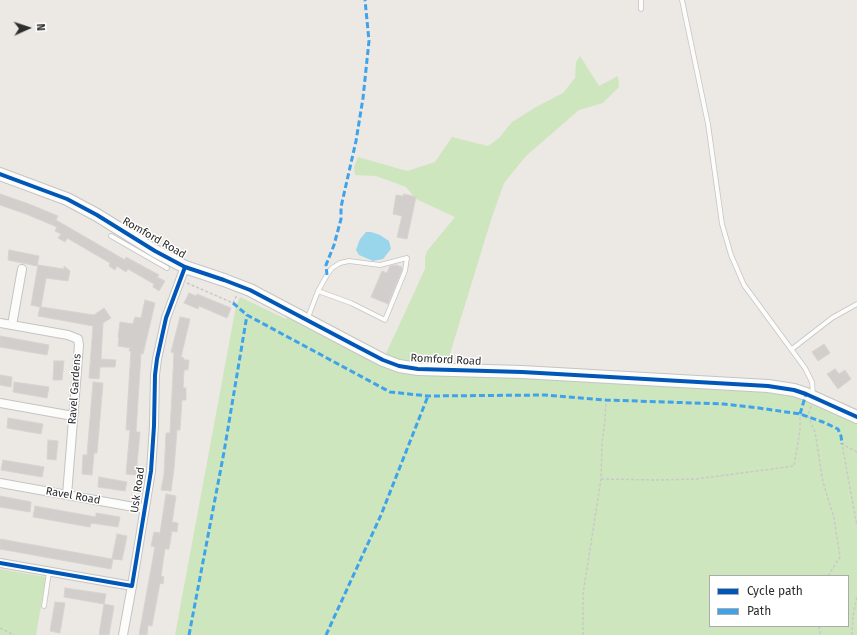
<!DOCTYPE html>
<style>
body{margin:0}
#map{position:relative;width:857px;height:635px;overflow:hidden;background:#ece8e4;font-family:"Fira Sans",sans-serif}
canvas{display:block}
.legend{position:absolute;left:709px;top:575px;width:140px;height:52px;box-sizing:border-box;background:#fff;border:1px solid #ababab;margin:0;padding:5px 7px;list-style:none;font-size:12px;color:#2e2e2e}
.legend li{display:flex;align-items:center;gap:8px;height:20px}
.legend b{width:20px;border:1px solid #ababab}
.north{position:absolute;left:8px;top:8px;width:40px;height:40px;-webkit-text-stroke:3px #fff;paint-order:stroke;rotate:87deg;font-size:11px;font-weight:700;line-height:16px;text-align:center;color:#2e2e2e}
.north::after{content:'';display:block;margin:auto;width:14px;height:18px;background:#2e2e2e;clip-path:polygon(50% 0,100% 100%,50% 72%,0 100%)}
</style>
<div id="map">
<canvas width="857" height="635"></canvas>
<ul class="legend">
<li><b style="height:5px;background:#0057b8"></b>Cycle path</li>
<li><b style="height:5px;background:#3ea3eb"></b>Path</li>
</ul>
<div class="north">N</div>
</div>
<script>
const ctx = document.querySelector('canvas').getContext('2d');
ctx.lineJoin = 'round';
function fillPath(path, color) { ctx.fillStyle = color; ctx.fill(path, 'evenodd'); }
const poly = rows => new Path2D(rows.map(r => 'M' + r).join(''));
function trace(path, color, width, dash) { ctx.strokeStyle = color; ctx.lineWidth = width; ctx.lineCap = dash ? 'butt' : 'round'; ctx.setLineDash(dash || []); ctx.stroke(path); }
function label(font, color, halo, rows, align = 'center') {
  ctx.font = font + ' "Fira Sans",sans-serif'; ctx.lineWidth = 3; ctx.setLineDash([]); ctx.textBaseline = 'middle'; ctx.strokeStyle = halo; ctx.fillStyle = color; for (const [text, x, y, turn = 0] of rows) {
    ctx.save(); ctx.translate(x, y); ctx.rotate((+turn || 0) * Math.PI / 180); ctx.textAlign = isNaN(turn) ? turn : align; if (halo) ctx.strokeText(text, 0, 0); ctx.fillText(text, 0, 0); ctx.restore();
  }
}
fillPath(poly([
 [580,56,599,86,618,76,619,87,603,103,579,110,526,156,504,183,491,220,445,370,768,386,857,417,857,635,175,635,236,306,240,297,286,319,290,311,383,360,425,269,425,258,427,251,455,217,416,199,406,187,376,176,355,175,354,167,358,157,407,171,435,162,452,137,488,146,499,138,512,122,536,107,563,93,575,78,576,62],
 [710,576,848,576,848,626,710,626],
 [0,569,46,577,36,635,0,635]
]), '#cee6be');
fillPath(poly([
 [366,232,371,232,380,235,389,241,391,249,383,259,373,261,359,255,356,250,360,239]
]), '#99d6ec');
const building = poly([
 [0,194,29,204,58,216,56,220,125,260,126,257,159,275,157,277,165,281,159,291,153,287,154,284,128,269,126,272,117,266,115,270,109,266,110,263,67,238,65,242,58,238,61,234,55,231,57,227,26,214,0,205,0,194],
 [404,194,416,197,407,239,397,237,402,216,393,214,396,195,403,196,404,194],
 [9,250,39,256,37,266,8,260,9,250],
 [38,265,64,269,64,266,70,271,68,281,46,278,41,307,94,315,104,308,111,318,103,323,101,359,116,360,115,367,100,367,99,379,89,378,93,326,38,316,40,307,31,305,38,265],
 [396,265,402,267,402,270,388,304,371,297,382,271,387,273,390,266,396,265],
 [189,293,196,296,197,294,231,308,227,318,199,306,198,309,184,303,189,293],
 [145,300,155,303,143,354,141,353,136,432,140,432,136,475,126,474,130,430,126,430,131,351,129,351,130,348,118,346,119,337,118,337,120,322,133,324,135,317,141,318,145,300],
 [180,317,190,319,181,357,184,358,184,360,189,360,188,370,184,370,183,388,186,388,186,400,182,400,180,430,177,430,174,468,171,491,161,490,164,475,166,433,170,433,174,353,171,352,180,317],
 [0,336,49,345,47,355,0,347,0,336],
 [824,344,830,353,818,361,812,352,824,344],
 [54,361,64,361,62,380,53,380,54,361],
 [835,369,839,374,845,370,851,379,838,389,827,374,835,369],
 [0,375,12,377,11,387,0,385,0,375],
 [14,382,49,387,47,398,13,392,14,382],
 [93,382,103,383,97,453,94,453,92,475,82,474,83,455,87,455,93,382],
 [8,418,43,424,41,434,7,428,8,418],
 [48,440,58,441,56,460,47,459,48,440],
 [3,460,44,467,42,477,1,470,3,460],
 [99,477,127,482,125,491,98,487,99,477],
 [166,494,176,496,172,522,178,523,177,532,172,531,169,549,165,549,161,576,164,577,163,584,160,583,152,626,148,625,147,635,139,635,155,547,151,546,154,532,160,533,166,494],
 [0,496,31,502,30,512,0,507,0,496],
 [35,506,96,517,96,513,120,517,118,527,91,523,90,527,33,517,35,506],
 [117,534,127,536,122,560,113,559,111,569,0,549,0,539,112,559,117,534],
 [65,588,106,594,104,604,114,606,109,635,99,635,104,604,64,597,65,588],
 [55,602,65,603,60,633,50,631,55,602]
]);
fillPath(building, '#d1cecb');
trace(building, '#d7d4d0', 1);
const lane = poly([
 [682,0,708,124,722,224,731,255,744,285,805,368,812,382,813,394],
 [641,9,641,0],
 [111,236,167,268],
 [307,320,318,291,327,275,332,268,340,263,349,261,380,265,407,258,405,271,385,320,351,303,318,291],
 [792,349,832,318,857,304],
 [44,606,49,572]
]);
const street = poly([
 [0,323,68,335,78,339,79,345,67,495],
 [12,325,22,269],
 [0,403,73,416],
 [0,483,145,509],
 [0,563,132,586,151,471,154,426,155,375,157,359,166,318,185,267],
 [123,635,132,586]
]);
const secondary = poly([
 [0,174,67,199,97,215,155,251,185,267,224,280,250,290,358,347,383,360,399,366,418,369,522,372,768,386,794,390,806,394,857,417]
]);
trace(lane, '#c5c4c5', 5.5);
trace(street, '#c5c4c5', 10);
trace(secondary, '#c5c4c5', 14);
trace(poly([
 [187,283,233,303,237,295],
 [811,406,808,416,815,432,823,482,834,518,840,557,828,576],
 [857,452,842,444,857,526],
 [601,479,657,480,696,479,794,466,800,430,800,414],
 [819,626,820,635],
 [0,628,14,635],
 [583,635,583,594,601,479,602,444,605,420,606,400],
 [852,635,853,616,857,596]
]), '#c9c9c8', 1.5, [3, 2]);
trace(lane, '#fcfcfb', 4);
trace(street, '#fcfcfb', 8);
trace(secondary, '#fcfcfb', 12);
trace(poly([
 [327,275,326,265,334,245,341,219,341,207,356,141,363,98,369,41,365,0],
 [233,303,247,315,390,392,428,396,545,395,606,400,724,404,759,408,800,414,823,422,838,429,841,436,842,444],
 [800,414,806,394],
 [189,635,224,452,247,315],
 [326,635,381,515,428,396]
]), '#3ea3eb', 3, [6, 3]);
trace(poly([
 [0,174,67,199,97,215,155,251,185,267,224,280,250,290,358,347,383,360,399,366,418,369,522,372,768,386,794,390,806,394,857,417],
 [0,563,132,586,151,471,154,426,155,375,157,359,166,318,185,267]
]), '#0057b8', 4);
label('11px', '#2e2e2e', '#fff', [
 ["Romford Road",154,238,30],
 ["Romford Road",446,360,3],
 ["Ravel Gardens",75,389,-86],
 ["Usk Road",138,490,-82],
 ["Ravel Road",73,496,10]
]);
</script>
